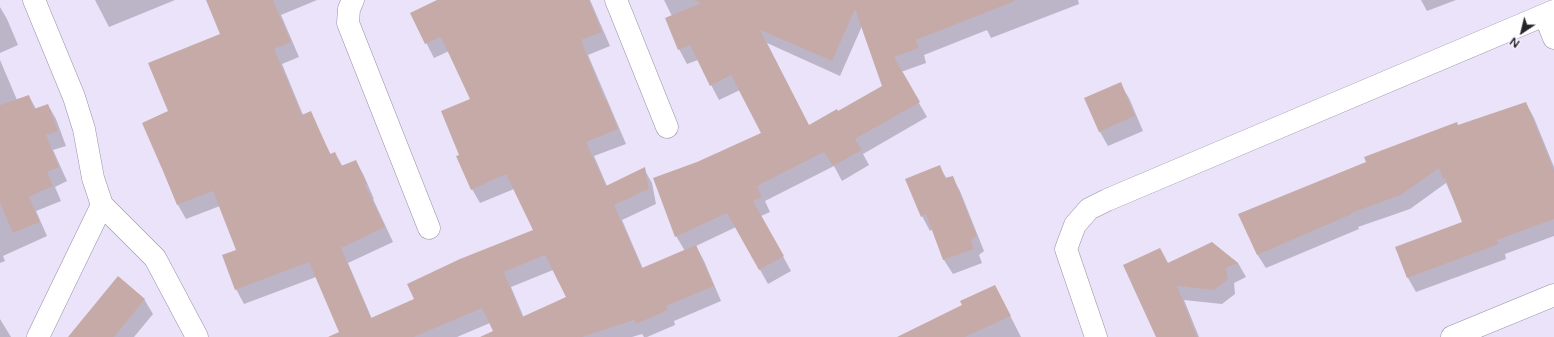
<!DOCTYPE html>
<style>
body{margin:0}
#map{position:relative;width:1554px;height:337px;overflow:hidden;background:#ebe3f9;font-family:"Varela Round",sans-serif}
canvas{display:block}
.north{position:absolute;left:1502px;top:12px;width:40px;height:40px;-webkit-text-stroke:3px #f6f2fc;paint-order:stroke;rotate:215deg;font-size:11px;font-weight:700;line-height:16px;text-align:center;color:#25222a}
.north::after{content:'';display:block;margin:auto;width:14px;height:18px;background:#25222a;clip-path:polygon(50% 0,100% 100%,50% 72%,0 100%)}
</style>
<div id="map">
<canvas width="1554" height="337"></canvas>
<div class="north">N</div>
</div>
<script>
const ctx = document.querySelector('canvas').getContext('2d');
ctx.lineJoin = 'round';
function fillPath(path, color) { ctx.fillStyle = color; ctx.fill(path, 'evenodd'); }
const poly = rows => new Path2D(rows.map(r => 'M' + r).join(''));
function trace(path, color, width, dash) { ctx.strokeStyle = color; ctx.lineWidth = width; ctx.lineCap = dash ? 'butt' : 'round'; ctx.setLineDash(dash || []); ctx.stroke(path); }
fillPath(poly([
 [95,0,175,0,109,27],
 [207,0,317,0,281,15,299,57,282,64,303,115,310,112,331,155,335,153,343,167,356,161,364,176,374,199,373,199,393,242,348,263,372,319,415,300,534,231,514,189,480,203,472,189,461,155,471,100,449,51,434,58,411,13,440,0,590,0,610,46,588,55,626,144,594,156,607,186,644,169,652,183,656,204,622,220,643,269,685,251,676,236,697,163,762,133,740,90,719,100,698,60,687,64,679,49,672,16,664,0,1078,0,1079,4,991,38,987,30,924,55,926,63,901,72,927,117,863,154,869,165,842,181,834,166,765,201,770,212,761,216,791,271,768,284,736,227,696,246,704,261,721,301,674,321,675,325,647,337,644,337,642,334,632,337,497,337,490,323,457,337,342,337,316,277,244,304,236,289,237,250,220,206,186,219,178,205,164,170,169,112,221,34],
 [862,26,883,87,838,112,809,126,767,43,840,76],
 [553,270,567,297,524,318,511,287],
 [1421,0,1456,0,1427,11],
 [0,7,7,19,18,45,0,53],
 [0,60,17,100,29,96,36,109,48,105,56,119,66,146,53,150,67,181,55,187,61,201,36,211,47,236,3,256,5,261,0,263],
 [1120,84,1129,98,1143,131,1108,146,1100,132,1086,99],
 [1526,103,1534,118,1554,167,1554,236,1505,254,1506,259,1416,292,1408,278,1396,247,1464,223,1446,183,1410,209,1358,227,1359,229,1266,268,1257,254,1458,126],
 [939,166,947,179,952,177,960,191,984,251,979,255,982,263,953,274,944,260,933,229,930,231,922,216],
 [1212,243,1238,263,1246,277,1234,283,1235,294,1222,304,1184,300,1199,337,1157,337,1168,263],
 [995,286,1021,337,899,337,963,306],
 [144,299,153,314,134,337,71,337],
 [0,319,3,324,11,337,0,337]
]), '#0003');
fillPath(poly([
 [206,0,273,0,291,42,274,49,302,115,311,111,330,154,335,152,341,166,356,160,367,184,365,185,385,227,341,248,371,318,414,299,407,284,460,259,533,230,506,174,471,190,456,156,459,155,441,111,470,99,441,37,425,44,410,13,437,0,589,0,602,32,581,40,605,100,606,99,618,129,586,142,606,186,645,167,649,189,614,205,642,268,696,245,714,286,666,306,668,310,636,324,634,320,582,337,480,337,493,331,482,308,414,337,328,337,339,332,309,262,235,290,222,255,236,250,213,191,177,205,163,171,142,123,168,111,148,63,220,34],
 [545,255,566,297,522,317,504,272],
 [694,0,1014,0,1015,1,916,40,919,48,894,57,920,102,855,139,862,150,833,166,824,152,757,186,762,197,753,201,784,256,759,270,727,213,675,237,653,178,697,162,761,133,731,75,710,86,690,45,678,50,665,18,701,3],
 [855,9,882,86,838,111,837,109,809,125,760,30,832,61],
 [1121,82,1135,116,1099,132,1084,98],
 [29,95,34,109,48,104,58,131,46,135,59,167,47,172,53,186,29,197,40,222,13,233,0,203,0,105],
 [1526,102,1554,171,1554,219,1497,240,1499,244,1407,278,1395,247,1462,222,1445,178,1443,179,1439,168,1401,195,1351,213,1352,214,1257,255,1238,214,1366,162,1364,157,1457,122,1458,125],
 [940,165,945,178,953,176,977,236,971,240,974,249,943,260,926,214,921,217,905,179],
 [1212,242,1238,263,1226,268,1228,279,1214,290,1177,286,1197,337,1156,337,1123,265,1160,248,1168,263],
 [118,276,145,299,114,337,68,337],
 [995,285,1011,316,965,337,897,337,962,305,960,301]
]), '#c5aaa8');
const street = poly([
 [34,0,74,97,84,129,93,178,102,205,155,258,197,337],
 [353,0,349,9,348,23,429,228],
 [616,0,667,127],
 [1545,15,1554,38],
 [38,337,102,205],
 [1096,337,1066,249,1075,225,1089,209,1107,200,1554,11],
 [1452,337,1554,295]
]);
trace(street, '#978fa4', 23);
trace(street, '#fff', 22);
</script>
